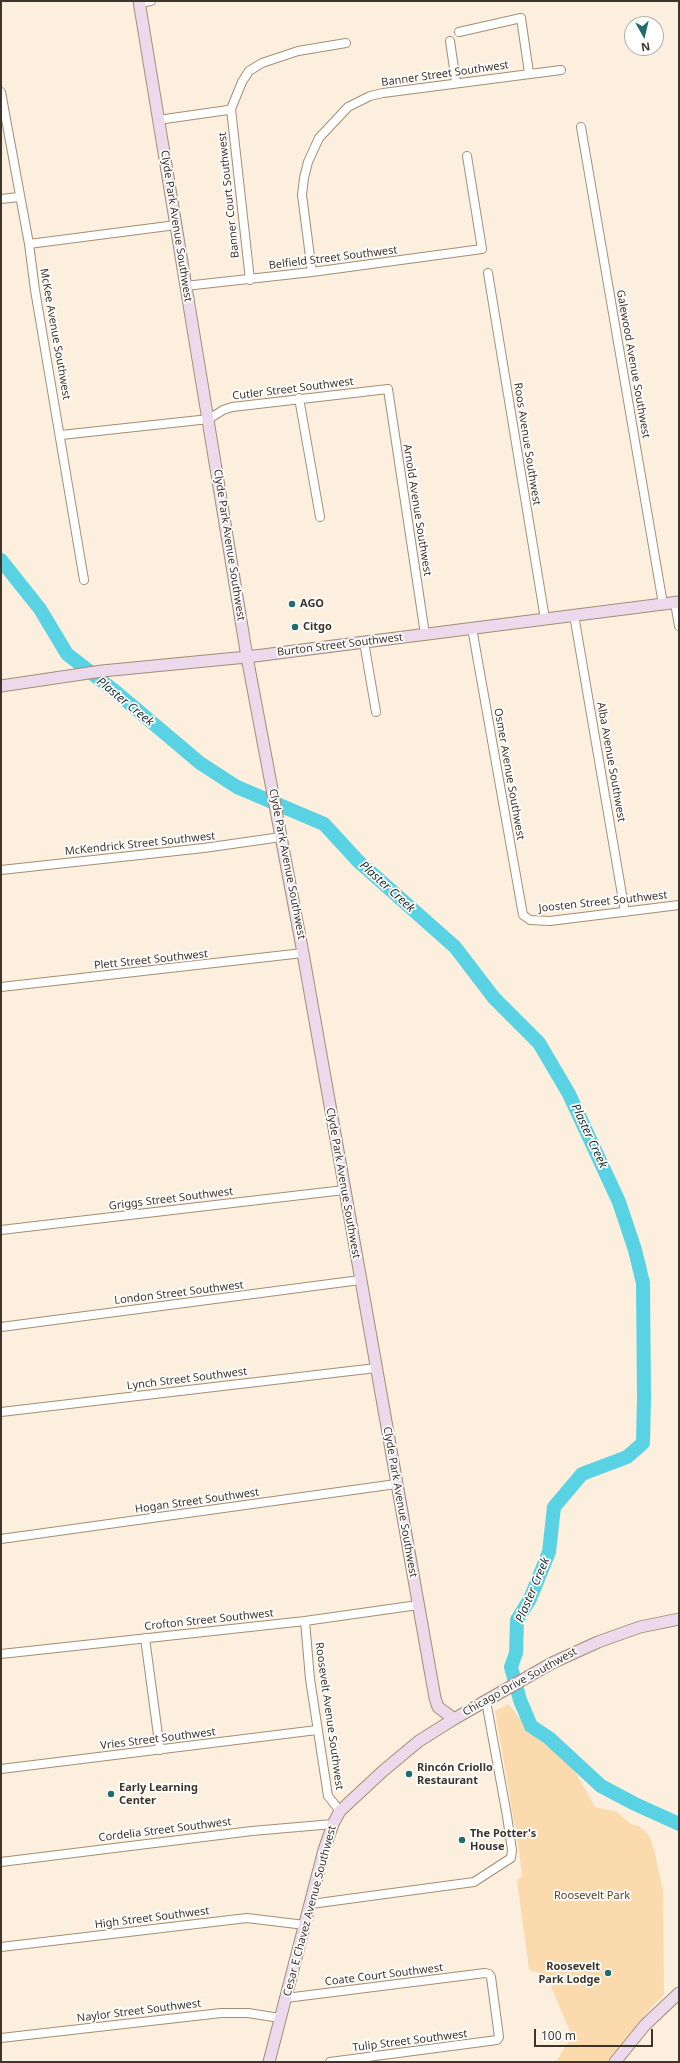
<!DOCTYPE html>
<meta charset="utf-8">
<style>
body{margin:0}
#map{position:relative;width:680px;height:2063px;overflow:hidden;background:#fdefde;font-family:"Noto Sans",sans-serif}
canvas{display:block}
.frame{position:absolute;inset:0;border:2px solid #3e352a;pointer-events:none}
.north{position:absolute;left:624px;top:16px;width:40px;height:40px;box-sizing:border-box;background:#fff;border:1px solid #b2aeaa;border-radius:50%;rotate:172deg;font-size:11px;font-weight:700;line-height:16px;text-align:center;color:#3e352a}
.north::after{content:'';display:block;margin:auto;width:14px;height:18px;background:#206c6e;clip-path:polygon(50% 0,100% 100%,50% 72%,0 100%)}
.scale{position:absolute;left:534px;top:2029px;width:119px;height:18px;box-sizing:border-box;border:2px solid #3e352a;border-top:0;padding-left:5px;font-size:12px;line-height:14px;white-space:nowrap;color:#3e352a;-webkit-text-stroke:3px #fff;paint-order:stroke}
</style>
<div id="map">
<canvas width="680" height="2063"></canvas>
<div class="frame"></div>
<div class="north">N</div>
<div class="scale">100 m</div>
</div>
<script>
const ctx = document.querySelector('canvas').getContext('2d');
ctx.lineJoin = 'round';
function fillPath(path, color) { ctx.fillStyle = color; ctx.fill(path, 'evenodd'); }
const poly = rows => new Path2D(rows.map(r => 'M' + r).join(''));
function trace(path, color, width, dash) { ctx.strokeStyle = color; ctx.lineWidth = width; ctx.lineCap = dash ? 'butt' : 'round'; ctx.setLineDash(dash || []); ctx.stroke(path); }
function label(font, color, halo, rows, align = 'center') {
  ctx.font = font + ' "Noto Sans",sans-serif'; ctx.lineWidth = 3.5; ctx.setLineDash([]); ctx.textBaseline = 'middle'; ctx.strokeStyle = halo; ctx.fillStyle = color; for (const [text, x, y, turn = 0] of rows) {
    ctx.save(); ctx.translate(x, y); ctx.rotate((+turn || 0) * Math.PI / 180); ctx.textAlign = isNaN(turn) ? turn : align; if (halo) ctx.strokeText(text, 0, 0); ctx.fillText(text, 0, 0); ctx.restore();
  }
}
fillPath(poly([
 [508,1704,535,1737,568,1759,595,1807,617,1812,631,1824,639,1826,648,1834,654,1849,663,1890,664,1995,649,2010,607,2062,556,2062,572,2036,546,1975,529,1970,517,1880,522,1876,518,1844,495,1711]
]), '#fbdaae');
trace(poly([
 [1,560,40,609,67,654,116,692,200,763,237,787,324,824,358,861,455,947,494,998,539,1043,569,1094,619,1202,635,1250,643,1283,644,1397,643,1443,627,1457,582,1474,554,1507,549,1552,530,1599,517,1620,516,1653,511,1667,520,1700,531,1726,549,1738,601,1786,635,1804,679,1824]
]), '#59d3e3', 14);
const street = poly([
 [139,3,151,1],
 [459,32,521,18,529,73],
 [450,41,456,82],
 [1,92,29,244,35,290,84,580],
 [231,109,250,280],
 [158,120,228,110,231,109,242,82,249,71,262,63,298,51,346,43],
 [581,127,663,604],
 [1,199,19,197],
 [29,244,176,225],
 [312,272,302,195,304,178,308,162,319,138,348,107,370,96,383,93,561,70],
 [488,273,545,619],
 [185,286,312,272,482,249,467,156],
 [299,398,320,517],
 [61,435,209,419,223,410,232,407,388,389,425,634],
 [675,603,679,626],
 [574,615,625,912],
 [472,628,523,915,530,920,550,921,679,905],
 [364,642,376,712],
 [1,870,204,848,281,837],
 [1,987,303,953],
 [1,1230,344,1190],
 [1,1327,360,1280],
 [1,1412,376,1368],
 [1,1539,396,1484],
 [305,1621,310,1679,328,1796,340,1811],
 [145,1638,160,1750],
 [1,1654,305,1621,418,1605],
 [1,1769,317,1730],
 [1,1862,252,1831,333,1824],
 [311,1904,474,1882,511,1858,512,1850,507,1816,486,1701],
 [1,1947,247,1918,305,1925],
 [286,1998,485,1973,489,1974,491,1977,499,2037,497,2040,330,2062],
 [1,2038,221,2013,248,2013,280,2018]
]);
const secondary = poly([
 [139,1,247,657,303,953,435,1698,438,1707,454,1719],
 [1,686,102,671,247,657,679,602],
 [269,2062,324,1850,333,1824,340,1811,383,1771,419,1741,454,1719,552,1663,598,1642,640,1627,679,1619],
 [615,2062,645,2025,679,1993]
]);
trace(street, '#a38e73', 10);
trace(secondary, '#a38e73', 13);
trace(street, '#fff', 8);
trace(secondary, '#ecdaec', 11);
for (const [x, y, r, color] of [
 [292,604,4,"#206c6e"],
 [295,627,4,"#206c6e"],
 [409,1774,4,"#206c6e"],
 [111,1794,4,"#206c6e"],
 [462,1840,4,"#206c6e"],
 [608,1973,4,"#206c6e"]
]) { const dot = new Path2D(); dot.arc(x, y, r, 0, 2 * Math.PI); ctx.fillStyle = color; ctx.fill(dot); trace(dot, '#fff', 1.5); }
label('11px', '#3e352a', '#fff', [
 ["Banner Street Southwest",445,74,-8],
 ["Banner Court Southwest",229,195,-96],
 ["Clyde Park Avenue Southwest",176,226,81],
 ["Belfield Street Southwest",333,258,-7],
 ["McKee Avenue Southwest",55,334,80],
 ["Galewood Avenue Southwest",633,364,80],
 ["Cutler Street Southwest",293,389,-7],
 ["Roos Avenue Southwest",527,444,81],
 ["Arnold Avenue Southwest",417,510,81],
 ["Clyde Park Avenue Southwest",229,545,81],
 ["Burton Street Southwest",340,645,-7],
 ["Alba Avenue Southwest",611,762,80],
 ["Osmer Avenue Southwest",509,774,80],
 ["McKendrick Street Southwest",140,844,-6],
 ["Clyde Park Avenue Southwest",287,864,79],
 ["Joosten Street Southwest",603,902,-6],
 ["Plett Street Southwest",151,960,-6],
 ["Clyde Park Avenue Southwest",343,1183,80],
 ["Griggs Street Southwest",171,1199,-7],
 ["London Street Southwest",179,1293,-7],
 ["Lynch Street Southwest",187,1379,-7],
 ["Hogan Street Southwest",197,1501,-8],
 ["Clyde Park Avenue Southwest",400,1502,80],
 ["Crofton Street Southwest",209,1620,-6],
 ["Chicago Drive Southwest",520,1682,-29],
 ["Roosevelt Avenue Southwest",329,1716,82],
 ["Vries Street Southwest",158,1739,-7],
 ["Cordelia Street Southwest",165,1830,-7],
 ["Cesar E Chavez Avenue Southwest",310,1911,-75],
 ["High Street Southwest",152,1918,-7],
 ["Coate Court Southwest",384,1975,-7],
 ["Naylor Street Southwest",139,2011,-7],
 ["Tulip Street Southwest",410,2041,-7]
]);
label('bold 11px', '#3e352a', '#fff', [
 ["AGO",300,604],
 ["Citgo",303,627],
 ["Rincón Criollo",417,1768],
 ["Restaurant",417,1781],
 ["Early Learning",119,1788],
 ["Center",119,1801],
 ["The Potter's",470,1834],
 ["House",470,1847],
 ["Roosevelt",600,1967,"right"],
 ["Park Lodge",600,1980,"right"]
], 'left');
label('11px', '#564020', '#fff', [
 ["Roosevelt Park",592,1896]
]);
label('italic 12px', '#192e31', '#fff', [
 ["Plaster Creek",125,702,39],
 ["Plaster Creek",387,887,42],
 ["Plaster Creek",589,1136,65],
 ["Plaster Creek",533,1590,-67]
]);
</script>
